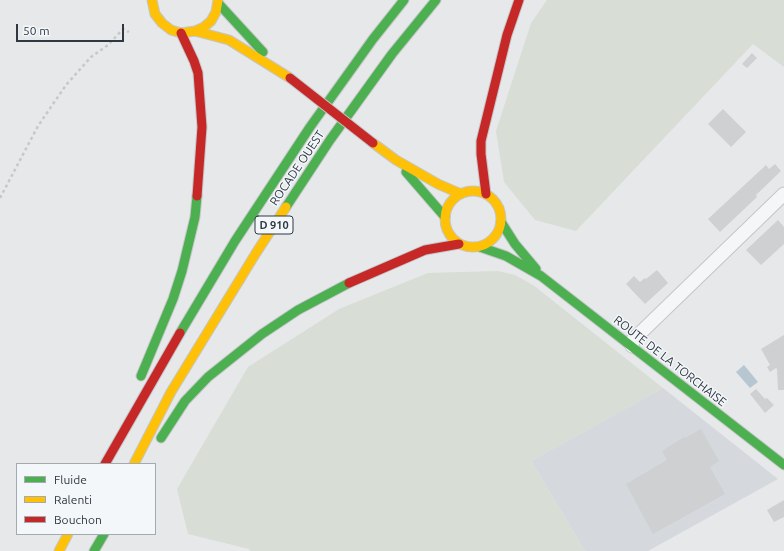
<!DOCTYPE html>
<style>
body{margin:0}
#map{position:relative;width:784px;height:551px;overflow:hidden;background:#e6e8ea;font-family:Ubuntu,sans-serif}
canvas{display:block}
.legend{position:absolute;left:16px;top:463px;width:140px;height:72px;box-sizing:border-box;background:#f4f7f9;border:1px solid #a4abb0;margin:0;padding:5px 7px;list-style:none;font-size:12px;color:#2d3843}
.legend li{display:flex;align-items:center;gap:8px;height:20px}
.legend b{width:20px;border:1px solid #a4abb0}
.scale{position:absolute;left:16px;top:24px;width:108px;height:18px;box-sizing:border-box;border:2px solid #2d3843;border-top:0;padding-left:5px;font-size:12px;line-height:14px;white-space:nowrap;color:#2d3843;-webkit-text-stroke:3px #f4f7f9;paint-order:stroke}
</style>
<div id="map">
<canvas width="784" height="551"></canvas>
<ul class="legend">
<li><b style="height:5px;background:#4caf50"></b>Fluide</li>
<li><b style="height:5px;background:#ffc107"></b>Ralenti</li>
<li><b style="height:5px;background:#c62828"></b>Bouchon</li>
</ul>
<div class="scale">50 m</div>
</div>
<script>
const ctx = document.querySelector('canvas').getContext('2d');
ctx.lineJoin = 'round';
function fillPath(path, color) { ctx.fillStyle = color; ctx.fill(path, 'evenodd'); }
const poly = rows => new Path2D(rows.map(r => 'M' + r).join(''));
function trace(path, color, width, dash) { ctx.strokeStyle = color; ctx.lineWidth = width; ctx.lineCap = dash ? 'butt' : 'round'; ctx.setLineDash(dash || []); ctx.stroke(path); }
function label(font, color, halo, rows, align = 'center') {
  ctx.font = font + ' Ubuntu,sans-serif'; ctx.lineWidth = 3; ctx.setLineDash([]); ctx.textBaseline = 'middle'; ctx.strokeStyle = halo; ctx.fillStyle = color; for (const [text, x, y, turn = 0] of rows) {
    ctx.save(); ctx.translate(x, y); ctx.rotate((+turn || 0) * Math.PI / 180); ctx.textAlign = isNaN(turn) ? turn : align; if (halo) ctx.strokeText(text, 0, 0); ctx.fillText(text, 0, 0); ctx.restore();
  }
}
fillPath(poly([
 [663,388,778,479,648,551,585,551,531,461]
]), '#d5d8dd');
fillPath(poly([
 [547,0,784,0,784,67,753,44,576,231,535,220,504,182,496,131,531,23],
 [498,271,515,275,533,285,663,388,531,461,585,551,250,551,249,549,188,534,177,489,248,367,339,309,428,273]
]), '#d8ddd6');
fillPath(poly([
 [744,365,758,382,750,388,736,372]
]), '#b7c7d2');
fillPath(poly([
 [752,53,757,58,747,68,742,64],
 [723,109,746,132,731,147,708,124],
 [775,164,781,171,756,195,757,197,720,232,708,219,766,165,769,169],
 [778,220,784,227,784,244,761,265,746,250],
 [657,270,668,283,645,304,626,284,634,276,640,282,645,278,646,279],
 [784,335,784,390,778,390,777,369,776,368,770,372,767,367,770,365,761,349],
 [756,389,765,399,767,398,774,405,765,413,750,394],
 [701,429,719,461,710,467,725,494,653,534,626,484,667,460,662,451,684,437,685,438],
 [784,500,784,517,774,522,767,510]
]), '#ced0d2');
const street = poly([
 [632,346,633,340,784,194]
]);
const fast = poly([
 [218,3,263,52],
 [406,172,445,217],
 [286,207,330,140,392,54,436,0],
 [501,222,515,244,536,269],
 [480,247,506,256,541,276,784,465],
 [180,333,235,241,310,127,373,39,404,0],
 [141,376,173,299,182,271,195,217,197,196],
 [161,438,185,401,208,377,262,334,298,310,349,283],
 [94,551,104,534]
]);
const slow = poly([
 [152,0,155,14,162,23,171,30,181,33,195,31,204,27,211,21,216,12,218,0],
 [195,31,229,40,290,78],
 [373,143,396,160,438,184,461,194],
 '445 219a28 28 0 1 1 56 0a28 28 0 1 1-56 0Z',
 [134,464,171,392,256,253,286,207],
 [59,551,68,534]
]);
const jam = poly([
 [181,33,194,61,198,73,202,127,197,196],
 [486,194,481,154,481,141,507,35,519,0],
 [349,283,425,250,459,244],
 [105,464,180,333]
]);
trace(street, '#c4c6c8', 15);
trace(fast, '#c4c6c8', 11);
trace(slow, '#c4c6c8', 11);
trace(jam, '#c4c6c8', 11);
trace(poly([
 [0,198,38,126,66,85,91,57,108,45,123,29,129,32]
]), '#c6c8ca', 2.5, [3, 3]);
trace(street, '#f5f6f7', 13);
trace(fast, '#4caf50', 9);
trace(slow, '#ffc107', 9);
trace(jam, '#c62828', 9);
const jamBridge = poly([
 [290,78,373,143]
]);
trace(jamBridge, '#c4c6c8', 11, []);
trace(jamBridge, '#c62828', 9);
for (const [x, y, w] of [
 [274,225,38]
]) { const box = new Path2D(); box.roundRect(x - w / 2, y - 9, w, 18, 3); ctx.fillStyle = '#f4f7f9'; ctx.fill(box); trace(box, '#2d3843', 1); }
label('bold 11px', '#2d3843', null, [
 ["D 910",274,225]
]);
label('12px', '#2d3843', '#f4f7f9', [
 ["ROCADE OUEST",297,168,-56],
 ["ROUTE DE LA TORCHAISE",670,361,38]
]);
</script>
